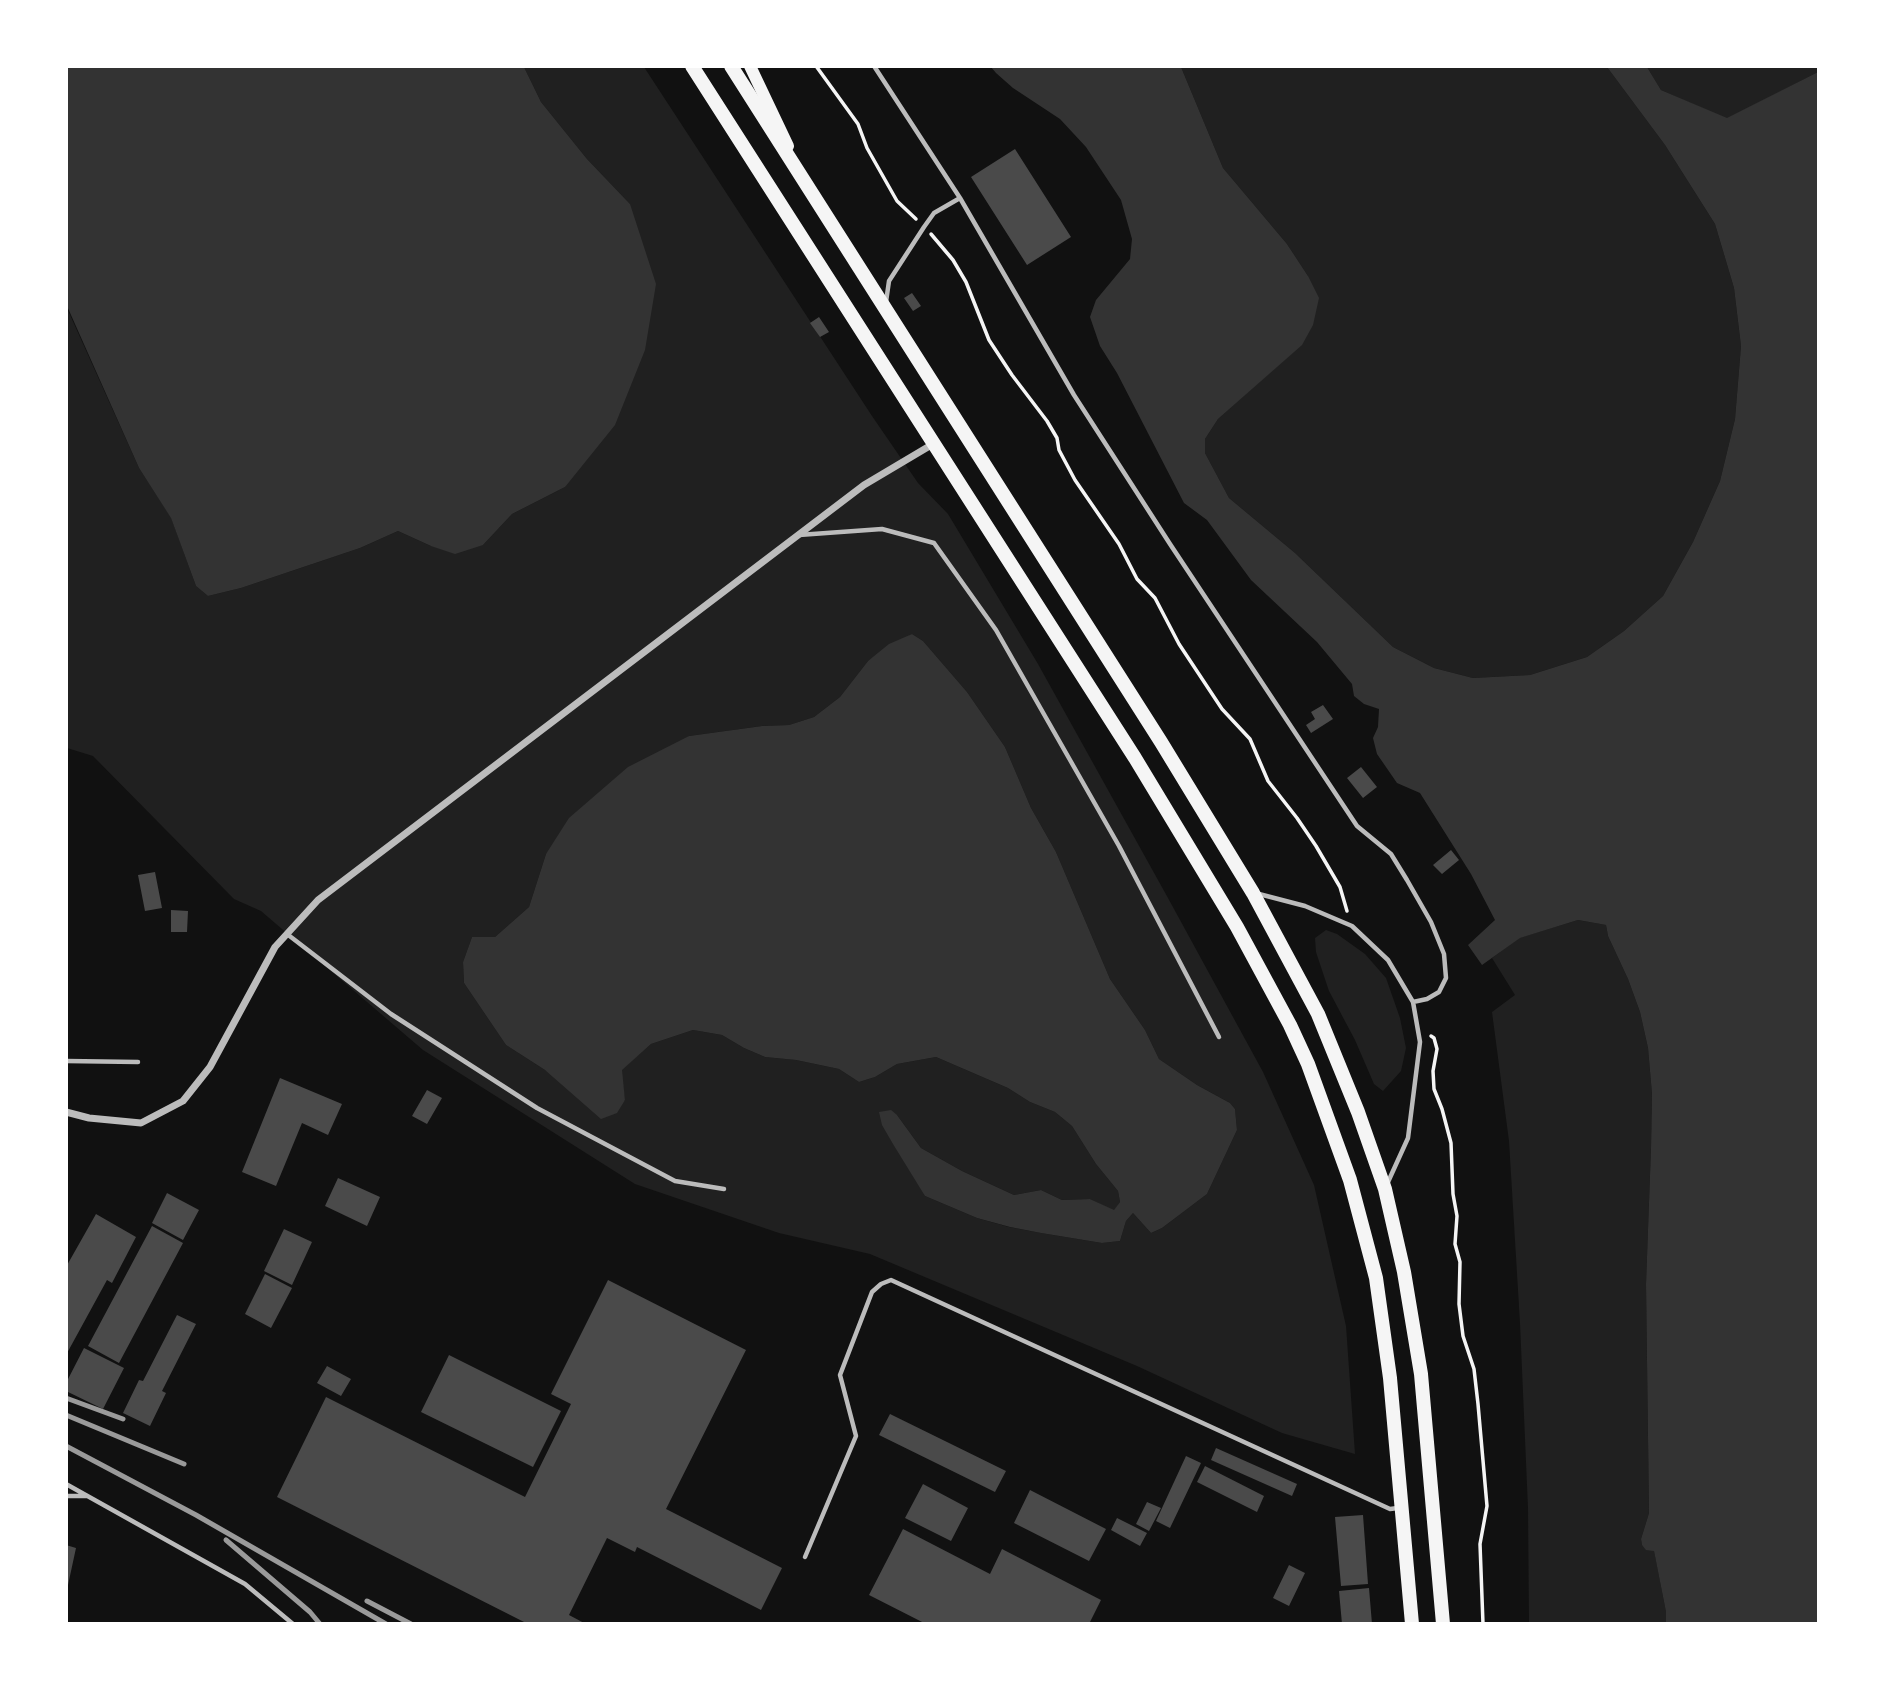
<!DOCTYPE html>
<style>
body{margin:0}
#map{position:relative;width:1885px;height:1690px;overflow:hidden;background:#111;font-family:Commissioner,sans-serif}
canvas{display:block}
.frame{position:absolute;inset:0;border:68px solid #fff;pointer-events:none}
</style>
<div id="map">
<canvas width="1885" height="1690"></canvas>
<div class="frame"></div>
</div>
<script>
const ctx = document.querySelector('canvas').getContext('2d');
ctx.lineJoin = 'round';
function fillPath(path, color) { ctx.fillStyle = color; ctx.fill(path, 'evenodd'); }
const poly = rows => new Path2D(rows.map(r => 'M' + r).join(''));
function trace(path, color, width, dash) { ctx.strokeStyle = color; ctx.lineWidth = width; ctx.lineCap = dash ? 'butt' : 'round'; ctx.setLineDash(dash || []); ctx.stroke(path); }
fillPath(poly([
 [1818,66,1818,72,1727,119,1661,90,1647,67],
 [524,67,644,67,872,416,918,483,948,514,1038,664,1168,898,1263,1072,1314,1185,1346,1326,1355,1454,1282,1433,1137,1366,870,1254,779,1233,635,1184,423,1050,261,911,234,899,93,756,67,748,66,306,139,468,171,517,196,586,208,596,241,588,360,548,398,531,431,546,483,545,512,514,565,487,630,204,587,159,541,102],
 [912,634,923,641,967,692,1005,747,1031,808,1056,852,1110,979,1145,1030,1159,1059,1197,1085,1230,1103,1235,1109,1237,1130,1207,1194,1162,1228,1151,1233,1133,1213,1126,1221,1120,1241,1102,1243,1041,1233,1009,1227,977,1218,925,1196,897,1115,921,1148,962,1171,1014,1195,1041,1190,1062,1200,1090,1199,1114,1211,1120,1202,1118,1191,1096,1164,1072,1126,1055,1112,1030,1102,1008,1088,936,1057,897,1064,875,1077,859,1082,839,1069,796,1060,765,1057,744,1048,722,1035,693,1030,651,1044,621,1070,625,1101,545,1070,506,1045,464,983,463,962,472,937,495,937,529,907,546,854,689,736,762,726,789,725,814,717,840,697,868,661],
 [1181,67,1607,67,1665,145,1715,224,1734,288,1741,346,1735,419,1720,481,1693,542,1663,596,1624,631,1587,657,1530,675,1473,678,1434,668,1393,647,1295,553,1229,498,1205,453,1205,439,1218,419,1302,344,1308,276,1287,244,1223,168],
 [1578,920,1606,925,1608,936,1628,979,1640,1012,1648,1048,1652,1094,1651,1148,1646,1284,1649,1513,1641,1539,1642,1545,1654,1550,1666,1612,1666,1623,1529,1623,1528,1508,1520,1323,1509,1141,1492,1012,1515,995,1492,958,1519,938],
 [1326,930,1337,934,1365,954,1386,978,1400,1018,1406,1048,1401,1071,1383,1091,1374,1084,1355,1040,1329,991,1316,952,1315,938]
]), '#202020');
fillPath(poly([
 [66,67,524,67,541,102,587,159,630,204,656,284,645,350,615,425,565,487,512,514,483,545,455,554,431,546,398,531,360,548,241,588,208,596,196,586,171,518,139,468,67,306],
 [991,67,1181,67,1223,168,1287,244,1308,276,1319,298,1313,325,1302,345,1218,419,1205,439,1205,453,1229,498,1295,553,1393,647,1434,668,1473,678,1530,675,1587,657,1624,631,1663,596,1693,542,1720,481,1735,419,1741,346,1734,288,1715,224,1665,145,1607,67,1647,67,1661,90,1727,118,1818,72,1818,1623,1666,1623,1666,1612,1654,1551,1646,1550,1642,1545,1641,1539,1649,1513,1646,1284,1651,1148,1652,1094,1648,1048,1640,1012,1628,979,1608,936,1606,925,1578,920,1520,938,1482,965,1468,945,1495,920,1471,874,1420,793,1397,783,1377,754,1373,738,1378,727,1379,709,1364,704,1354,696,1352,684,1317,642,1251,580,1207,520,1184,503,1117,373,1100,346,1090,317,1096,300,1130,259,1132,239,1121,200,1086,147,1060,119,1013,88,996,73],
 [912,634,923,641,967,692,1005,747,1031,808,1056,852,1110,979,1145,1030,1159,1059,1197,1085,1230,1103,1235,1109,1237,1130,1207,1194,1162,1228,1151,1233,1133,1213,1126,1221,1120,1241,1102,1243,1041,1233,1010,1227,977,1218,925,1196,893,1144,882,1125,879,1112,891,1110,897,1115,921,1148,962,1171,1014,1195,1041,1190,1062,1200,1090,1199,1114,1210,1120,1202,1118,1191,1096,1164,1072,1126,1055,1112,1030,1102,1008,1088,936,1057,897,1064,875,1077,859,1082,839,1069,796,1060,765,1057,744,1048,722,1035,693,1030,651,1044,622,1070,625,1100,617,1113,601,1119,545,1070,506,1045,464,983,463,962,472,937,495,937,529,907,546,854,569,818,628,767,689,736,762,726,789,725,814,717,840,697,868,661,889,644]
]), '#333');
fillPath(poly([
 [1015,149,1071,237,1027,265,971,177],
 [912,293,921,306,913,311,904,298],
 [819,317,829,332,820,337,810,323],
 [1323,705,1333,719,1311,733,1306,725,1315,719,1311,712],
 [1361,767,1377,787,1363,798,1347,778],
 [1451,850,1459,860,1442,874,1433,865],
 [155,872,162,908,145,911,138,875],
 [171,910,188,911,187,932,171,932],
 [280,1078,342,1104,328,1135,302,1123,276,1186,242,1172],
 [427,1090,442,1098,427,1124,412,1116],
 [338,1178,380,1197,367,1226,325,1206],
 [167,1193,199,1210,183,1240,152,1223],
 [96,1214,136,1237,112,1283,107,1280,66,1355,66,1267],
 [152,1226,183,1243,119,1363,88,1346],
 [284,1229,312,1242,292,1285,264,1271],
 [265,1274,292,1288,271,1328,245,1314],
 [608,1280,746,1350,666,1509,782,1568,761,1610,637,1547,635,1552,607,1538,569,1615,586,1624,528,1624,277,1497,326,1397,525,1497,571,1404,551,1394],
 [177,1315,196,1324,162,1391,166,1393,150,1426,123,1413,139,1380,143,1381],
 [84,1348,124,1368,103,1409,66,1391,66,1383],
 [449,1355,561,1411,533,1467,421,1412],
 [327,1366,351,1379,341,1396,317,1383],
 [890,1414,1006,1471,995,1492,879,1435],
 [1216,1448,1297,1484,1292,1496,1211,1460],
 [1186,1456,1201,1463,1170,1528,1156,1521],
 [1205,1466,1264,1496,1257,1512,1197,1482],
 [923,1484,968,1508,951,1541,905,1518],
 [1030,1490,1106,1529,1089,1561,1014,1523],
 [1147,1502,1161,1508,1149,1531,1136,1524],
 [1363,1515,1368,1584,1341,1586,1335,1517],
 [1117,1518,1147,1533,1140,1546,1111,1530],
 [903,1529,990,1574,1002,1549,1101,1600,1089,1624,926,1624,869,1595],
 [66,1545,76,1548,68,1585,66,1585],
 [1289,1565,1305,1573,1289,1606,1273,1598],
 [1369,1588,1372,1624,1342,1624,1339,1591]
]), '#4a4a4a');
trace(poly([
 [816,66,858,124,867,148,897,201,916,219],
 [931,234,953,260,966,282,989,340,1012,375,1047,421,1057,438,1059,450,1075,480,1119,544,1137,579,1155,598,1179,644,1222,709,1250,739,1268,781,1297,818,1316,846,1340,887,1347,911],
 [1431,1036,1434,1038,1437,1049,1433,1071,1434,1089,1442,1109,1451,1143,1453,1194,1457,1216,1455,1244,1460,1262,1459,1304,1463,1336,1474,1369,1478,1404,1487,1506,1480,1544,1483,1624]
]), '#f5f5f5', 3.5);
trace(poly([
 [874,66,960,198,1074,395,1170,544,1357,826,1391,854,1407,880,1431,922,1444,954,1446,978,1439,992,1427,999,1413,1002],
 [886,302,889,281,924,227,934,213,960,198],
 [799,535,882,529,934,543,996,630,1119,846,1219,1037],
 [1259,894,1305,906,1352,926,1388,960,1413,1002,1420,1042,1408,1138,1388,1182],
 [287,934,391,1014,537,1108,675,1181,724,1189],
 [66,1061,138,1062],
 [66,1484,245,1584,293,1624],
 [66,1496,86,1496],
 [805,1557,856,1436,840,1375,872,1292,881,1284,891,1280,1390,1509,1398,1508]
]), '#bcbcbc', 4.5);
trace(poly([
 [66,1112,89,1118,141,1123,183,1101,210,1067,275,947,318,900,864,485,933,444]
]), '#bcbcbc', 7);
trace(poly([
 [750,66,788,146]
]), '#f5f5f5', 12);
trace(poly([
 [692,66,1135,758,1237,927,1290,1025,1308,1064,1350,1180,1376,1278,1390,1378,1412,1624],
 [731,66,1161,742,1253,893,1318,1014,1358,1112,1385,1189,1404,1272,1421,1374,1443,1624]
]), '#f5f5f5', 14);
trace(poly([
 [66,1398,123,1419],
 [66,1415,184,1464],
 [66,1446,196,1515,386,1624],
 [226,1540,310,1612,320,1624],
 [367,1601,411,1624]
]), '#9a9a9a', 5);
</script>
